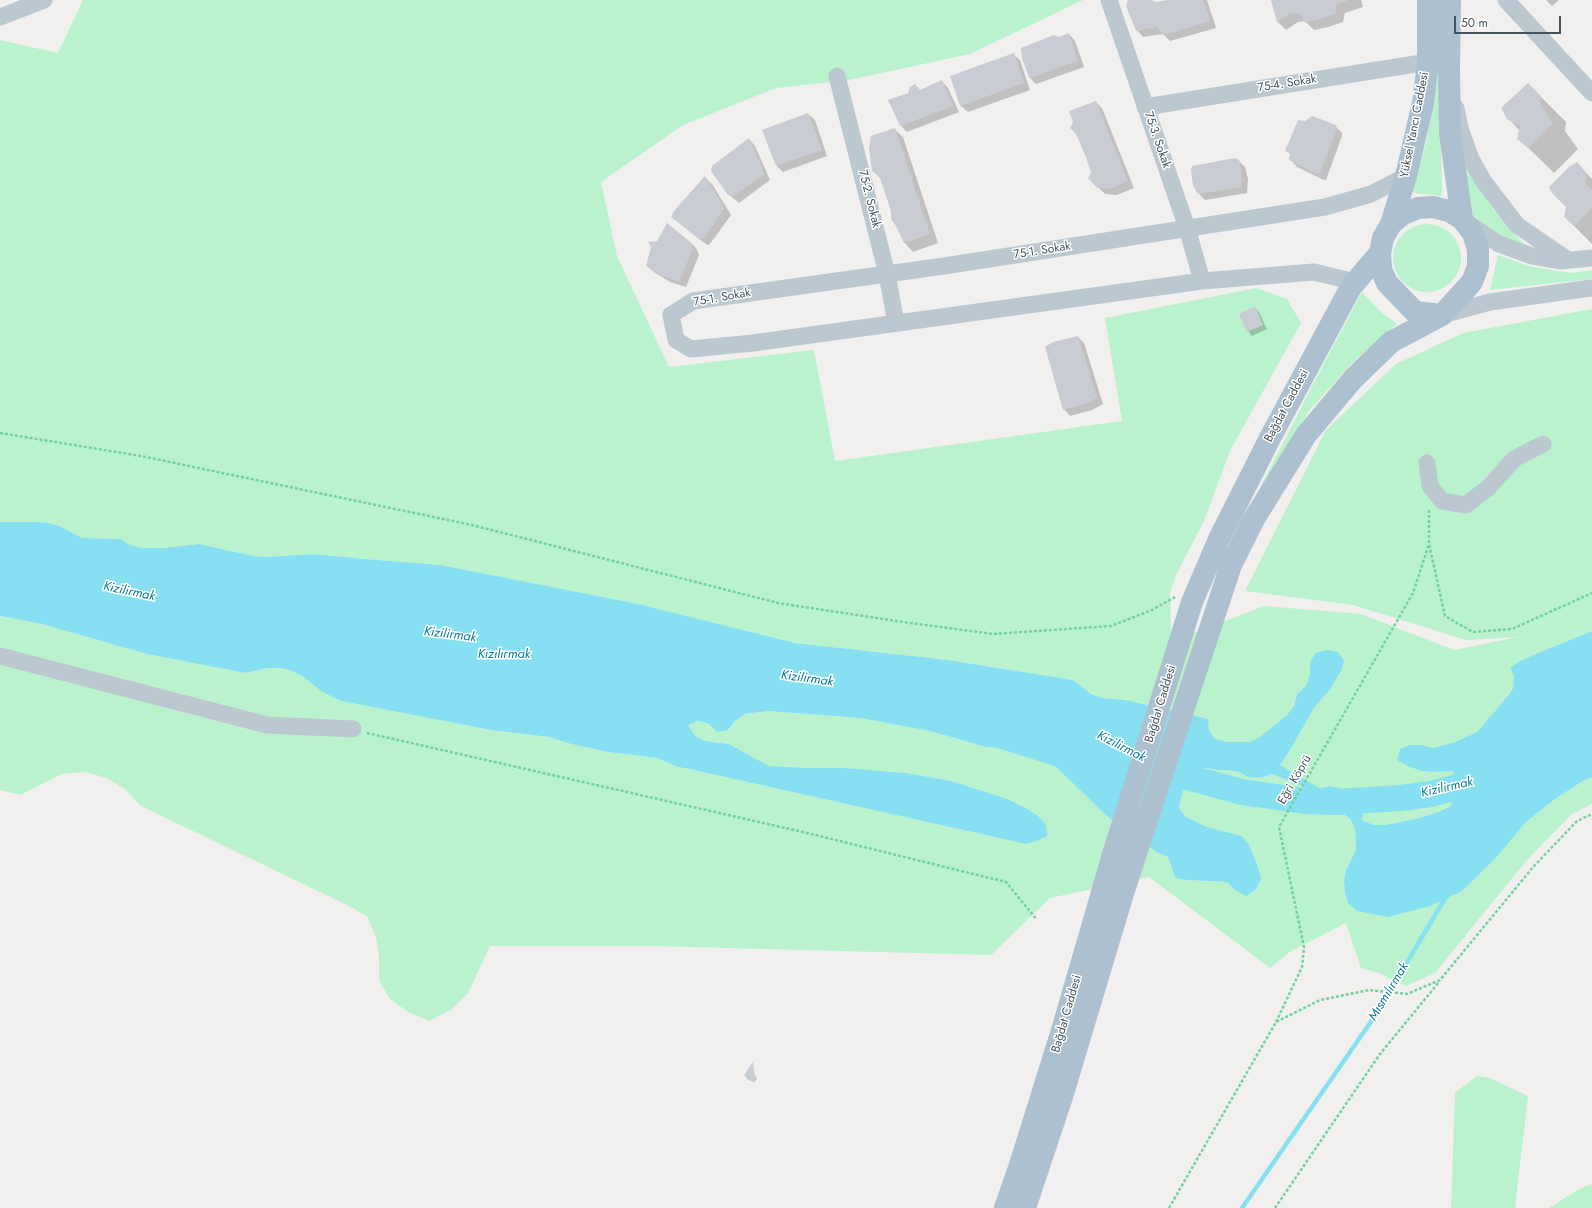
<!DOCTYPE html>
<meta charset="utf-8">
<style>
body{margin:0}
#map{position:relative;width:1592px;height:1208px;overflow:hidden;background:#f2efef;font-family:Jost,sans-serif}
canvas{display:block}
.scale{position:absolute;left:1454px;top:16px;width:107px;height:18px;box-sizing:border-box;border:2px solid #46545e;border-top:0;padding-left:5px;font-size:12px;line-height:14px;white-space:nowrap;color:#46545e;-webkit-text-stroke:3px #fff;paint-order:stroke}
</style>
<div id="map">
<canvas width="1592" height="1208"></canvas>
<div class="scale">50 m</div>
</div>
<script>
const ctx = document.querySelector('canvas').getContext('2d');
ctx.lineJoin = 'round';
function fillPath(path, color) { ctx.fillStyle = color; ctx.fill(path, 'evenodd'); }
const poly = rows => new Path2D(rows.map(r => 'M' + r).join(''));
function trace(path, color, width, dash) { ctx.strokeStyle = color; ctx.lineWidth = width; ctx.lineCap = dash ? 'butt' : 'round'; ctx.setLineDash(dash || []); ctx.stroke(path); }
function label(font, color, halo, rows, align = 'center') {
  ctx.font = font + ' Jost,sans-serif'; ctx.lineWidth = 3; ctx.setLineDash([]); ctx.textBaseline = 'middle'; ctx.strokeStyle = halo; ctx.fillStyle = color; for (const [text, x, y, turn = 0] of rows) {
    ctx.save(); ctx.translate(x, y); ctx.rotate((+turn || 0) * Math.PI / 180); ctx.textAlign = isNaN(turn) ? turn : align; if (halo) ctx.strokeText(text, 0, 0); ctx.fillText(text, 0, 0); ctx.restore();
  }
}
fillPath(poly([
 [83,0,1083,0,970,54,849,80,776,88,683,125,601,182,617,256,669,367,814,350,835,461,1122,421,1105,318,1256,288,1287,299,1301,323,1230,451,1204,521,1176,575,1170,593,1171,638,1185,636,1264,606,1361,614,1454,650,1518,637,1466,640,1353,605,1245,591,1326,430,1396,364,1463,333,1592,309,1592,631,1520,661,1510,668,1514,676,1513,687,1507,697,1477,732,1455,742,1433,748,1422,745,1421,771,1432,772,1455,771,1451,806,1441,811,1419,818,1386,825,1374,825,1362,820,1330,786,1319,788,1280,765,1292,747,1314,708,1329,691,1341,671,1310,663,1310,675,1306,686,1297,694,1294,706,1287,715,1260,738,1250,742,1227,742,1215,740,1209,730,1136,703,1125,700,1102,698,1091,694,1073,680,948,660,795,643,638,604,441,565,365,559,313,554,266,557,254,556,199,544,163,548,141,548,130,545,121,539,82,538,60,526,49,523,38,522,0,522,0,40,58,53],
 [1433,55,1440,71,1442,196,1409,192,1420,165,1426,143,1431,115],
 [1466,161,1475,180,1493,209,1524,244,1520,246,1497,235,1484,226,1473,215,1468,202,1461,163],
 '1393 258a34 34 0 1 1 68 0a34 34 0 1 1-68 0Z',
 [1498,255,1529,266,1551,270,1571,273,1592,270,1592,279,1490,290],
 [1362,292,1381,312,1397,324,1352,363,1309,411,1221,564,1320,371],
 [0,616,42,624,147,654,245,673,268,668,281,668,292,671,302,676,312,684,341,701,491,730,549,737,571,744,608,752,657,758,678,767,689,769,1026,844,1037,841,996,796,986,792,952,781,906,773,845,768,809,768,769,766,729,744,705,741,694,736,687,725,698,721,728,730,735,721,745,714,768,711,860,718,930,731,986,747,998,748,1045,763,1056,767,1108,817,1158,853,1168,857,1175,878,1186,880,1227,882,1235,890,1241,836,1207,827,1186,817,1179,808,1184,786,1184,773,1195,768,1206,768,1217,770,1228,770,1239,772,1249,777,1260,778,1272,774,1318,793,1350,819,1355,828,1356,850,1346,870,1344,881,1345,893,1348,903,1357,911,1407,911,1430,905,1462,891,1495,859,1526,822,1555,799,1583,781,1592,777,1592,804,1572,814,1527,860,1435,973,1406,986,1379,973,1361,968,1346,923,1291,951,1270,968,1149,877,1050,898,991,955,652,946,490,946,468,993,451,1010,429,1021,408,1012,390,999,379,981,379,958,376,937,367,916,347,905,141,806,125,789,106,778,86,772,62,774,20,795,0,790],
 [1477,1076,1490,1078,1528,1096,1515,1208,1451,1208,1455,1093],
 [1592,1184,1592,1208,1549,1208,1579,1189]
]), '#bbf2ce');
fillPath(poly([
 [0,522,38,522,49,523,60,526,82,538,121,539,130,545,141,548,163,548,199,544,254,556,266,557,313,554,365,559,441,565,638,604,795,643,948,660,1073,680,1091,694,1102,698,1125,700,1208,719,1209,730,1215,739,1227,742,1250,742,1260,737,1287,715,1294,706,1297,694,1306,686,1310,675,1310,663,1315,653,1327,650,1338,652,1344,661,1341,671,1329,691,1314,708,1292,747,1280,765,1319,788,1330,786,1352,791,1360,800,1364,809,1362,820,1374,825,1386,825,1419,818,1441,811,1451,806,1454,771,1432,772,1421,771,1408,766,1397,760,1400,749,1410,745,1422,745,1433,748,1455,742,1477,732,1507,697,1513,688,1514,676,1510,668,1520,661,1543,651,1592,631,1592,777,1583,781,1555,799,1526,822,1495,859,1462,891,1430,906,1388,917,1357,911,1348,903,1345,893,1344,881,1346,870,1356,850,1355,828,1350,819,1318,793,1272,774,1260,778,1248,777,1239,772,1228,770,1217,770,1206,768,1195,768,1184,773,1184,786,1179,808,1186,817,1207,827,1242,836,1249,845,1258,867,1261,879,1256,889,1246,896,1235,890,1227,882,1186,880,1175,878,1168,857,1158,853,1108,817,1056,767,1045,763,997,748,986,747,930,731,860,718,768,711,745,714,735,721,728,730,717,732,709,724,698,721,688,725,695,736,705,741,729,744,769,766,809,768,845,768,906,773,952,781,1007,799,1029,810,1038,816,1046,825,1047,836,1037,841,1026,844,689,769,678,767,657,758,608,752,571,744,549,737,491,730,341,701,321,691,302,676,292,671,281,668,268,668,245,673,147,654,42,624,0,616]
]), '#86e0f1');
fillPath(poly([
 [1129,0,1149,0,1157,3,1171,0,1207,0,1216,28,1170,41,1163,34,1143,37,1137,30,1127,6,1127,2],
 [1272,0,1361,0,1363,7,1345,13,1343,22,1328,27,1314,30,1305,21,1298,22,1286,30,1278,22],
 [1546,0,1559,0,1552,6],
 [1069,34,1075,41,1084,67,1036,84,1030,78,1023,57,1059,38],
 [1013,54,1020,60,1030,90,968,112,961,106,951,77],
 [942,81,948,88,959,112,907,132,901,126,920,91],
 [1528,84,1566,122,1565,131,1578,149,1554,173,1518,138,1520,131,1508,118],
 [1096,102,1102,108,1134,188,1117,195,1105,194,1089,178,1092,173],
 [808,114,815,120,827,156,783,172,777,166],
 [1335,126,1342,133,1342,136,1326,180,1324,180,1297,167,1291,160,1291,155,1286,150],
 [894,129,903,137,938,243,913,252,905,243,897,225,881,179,873,171],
 [749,139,755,146,770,180,739,203,729,195],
 [1238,160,1245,167,1248,179,1247,193,1205,200,1199,194],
 [1577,163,1592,179,1592,244,1565,217],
 [706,178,712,184,731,215,710,244,707,245,672,217],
 [689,241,696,248,699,255,686,287,670,282,654,272,647,266],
 [1255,308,1259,312,1267,329,1252,336,1248,331],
 [1078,337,1084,343,1103,404,1092,410,1070,416,1064,409],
 [753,1063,754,1073,757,1079,754,1082,751,1081,745,1075]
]), '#0003');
trace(poly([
 [1242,1208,1377,1013,1447,895]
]), '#86e0f1', 4.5);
trace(poly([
 [1150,763,1180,775,1242,792,1305,801,1337,802,1400,798,1431,794,1487,779]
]), '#86e0f1', 26);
fillPath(poly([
 [1128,0,1150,0,1157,2,1167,0,1203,0,1210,21,1163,35,1157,27,1136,31,1126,6],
 [1271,0,1349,0,1337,4,1335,14,1319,19,1304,22,1300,14,1296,13,1289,14,1277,22],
 [1069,33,1078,61,1029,78,1022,58,1021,48,1054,35,1059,37],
 [1014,53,1024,83,960,106,950,76],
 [942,80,953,106,900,126,888,100,908,93,910,87,915,84,920,90],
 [1528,83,1541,96,1540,104,1553,123,1528,148,1517,139,1520,126,1507,119,1501,108],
 [1096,101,1128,181,1110,189,1097,188,1088,178,1091,173,1086,157,1076,134,1070,128,1073,122,1069,111],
 [808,113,822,150,776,166,762,130],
 [1312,116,1336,125,1337,129,1320,173,1317,174,1289,160,1290,153,1285,151,1298,120,1305,121],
 [895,128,930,234,904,243,896,226,891,219,891,211,879,175,872,171,869,148,871,136],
 [749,138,765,174,732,197,728,195,711,171,712,166],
 [1235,158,1239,160,1242,172,1241,187,1198,194,1193,186,1191,170,1192,166],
 [1577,162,1587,174,1585,183,1592,190,1592,207,1577,224,1573,225,1564,217,1566,207,1552,193,1549,187,1569,167],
 [705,176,725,208,704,238,699,239,671,217,674,211],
 [667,223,689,241,693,248,679,282,663,276,646,266,651,247,648,242,657,241],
 [1255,306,1263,325,1247,332,1239,314],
 [1078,336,1097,398,1085,404,1063,410,1045,347,1053,342],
 [753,1062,753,1071,756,1077,752,1081,748,1080,744,1075]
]), '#c9ccd2');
trace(poly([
 [0,433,141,456,472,525,778,603,903,622,993,634,1111,626,1152,610,1175,597],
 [1429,510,1429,544,1445,616,1473,632,1512,629,1592,593],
 [367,733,803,832,1006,882,1037,920],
 [1276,1022,1302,967,1304,947,1279,827,1413,593,1429,544],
 [1169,1208,1276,1022,1320,1000,1369,990,1407,994,1440,980,1534,866,1577,821,1592,814],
 [1275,1208,1380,1054,1439,982]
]), '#71d29d', 2.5, [3, 2]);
trace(poly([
 [1109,0,1187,228,1202,281],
 [1506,0,1592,93],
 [0,17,44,0],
 [837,76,887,274,896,323],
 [1145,107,1428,62],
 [1456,108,1460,128,1471,159,1484,182,1517,225,1568,260],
 [1466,222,1499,244,1532,256,1560,261,1592,258],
 [1355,282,1314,272,1202,281,753,343,691,349,676,340,671,315,693,301,944,266,1325,207,1371,194,1406,176],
 [1442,315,1490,302,1592,288],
 [1427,463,1430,486,1442,501,1466,505,1489,487,1514,459,1543,444],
 [0,656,267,725,353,729]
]), '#bcc8cf', 17);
trace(poly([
 [1450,0,1449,71,1450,133,1462,219],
 [1391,224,1406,176,1423,103,1428,62,1428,0],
 [1005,1208,1019,1168,1063,1027,1114,851,1192,602,1219,539,1270,438,1351,287,1380,253],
 [1025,1208,1061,1100,1124,890,1231,565,1254,519,1306,435,1353,379,1391,342,1442,315,1472,282,1478,266,1478,249,1473,233,1462,219,1449,211,1433,207,1418,208,1403,214,1391,224,1383,238,1380,253,1381,269,1387,283,1415,312,1442,315]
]), '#adc0d0', 22);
label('12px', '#46545e', '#fff', [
 ["75-4. Sokak",1287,84,-9],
 ["Yüksel Yancı Caddesi",1415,125,-79],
 ["75-3. Sokak",1157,140,71],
 ["75-2. Sokak",869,199,76],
 ["75-1. Sokak",1042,251,-9],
 ["75-1. Sokak",722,298,-10],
 ["Bağdat Caddesi",1287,406,-62],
 ["Bağdat Caddesi",1161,704,-73],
 ["Eğri Köprü",1295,780,-60],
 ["Bağdat Caddesi",1067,1014,-74]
]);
label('italic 13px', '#077d93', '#fff', [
 ["Kizilirmak",129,592,12],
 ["Kizilirmak",450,635,7],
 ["Kızılırmak",504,655],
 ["Kizilirmak",807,679,8],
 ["Kizilirmak",1121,747,27],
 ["Kizilirmak",1447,788,-13],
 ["Mısmılırmak",1389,992,-59]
]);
</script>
